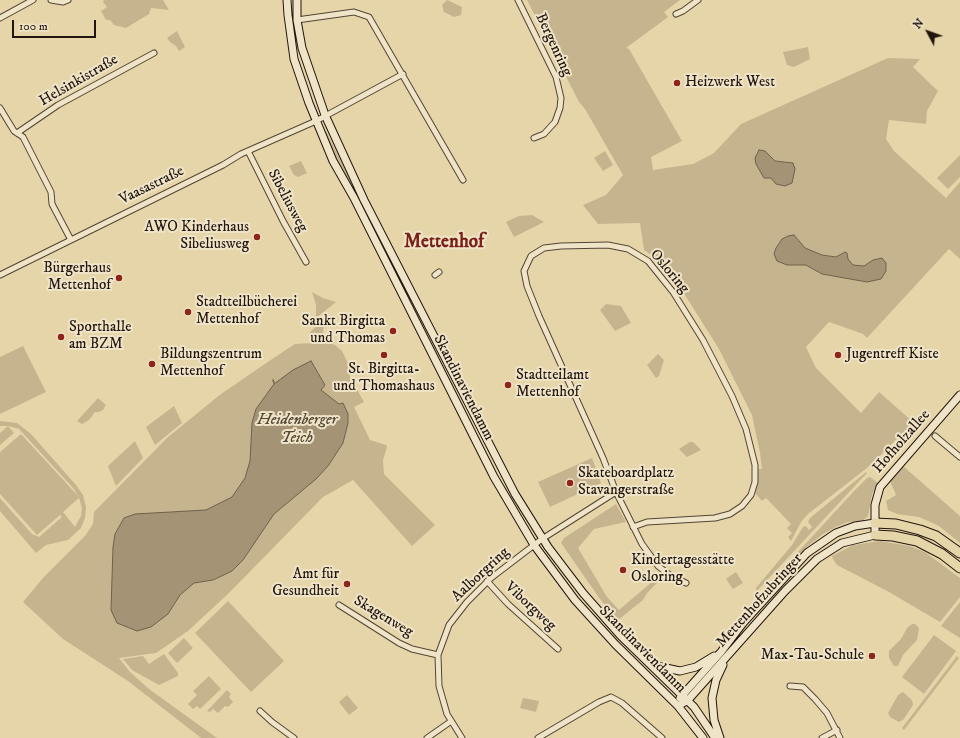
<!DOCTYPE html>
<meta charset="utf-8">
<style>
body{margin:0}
#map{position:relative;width:960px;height:738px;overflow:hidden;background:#e7d5aa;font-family:"IM FELL DW Pica",serif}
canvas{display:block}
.north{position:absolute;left:908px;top:12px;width:40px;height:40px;-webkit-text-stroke:3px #efe4c8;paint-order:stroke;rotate:311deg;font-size:11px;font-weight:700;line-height:16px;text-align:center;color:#22150d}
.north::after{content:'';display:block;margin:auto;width:14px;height:18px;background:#22150d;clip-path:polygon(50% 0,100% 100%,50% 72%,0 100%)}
.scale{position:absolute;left:12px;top:20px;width:84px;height:18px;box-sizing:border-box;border:2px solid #22150d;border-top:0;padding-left:5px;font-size:12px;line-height:14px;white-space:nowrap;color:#22150d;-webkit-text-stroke:3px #efe4c8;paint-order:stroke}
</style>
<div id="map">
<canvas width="960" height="738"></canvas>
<div class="north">N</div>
<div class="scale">100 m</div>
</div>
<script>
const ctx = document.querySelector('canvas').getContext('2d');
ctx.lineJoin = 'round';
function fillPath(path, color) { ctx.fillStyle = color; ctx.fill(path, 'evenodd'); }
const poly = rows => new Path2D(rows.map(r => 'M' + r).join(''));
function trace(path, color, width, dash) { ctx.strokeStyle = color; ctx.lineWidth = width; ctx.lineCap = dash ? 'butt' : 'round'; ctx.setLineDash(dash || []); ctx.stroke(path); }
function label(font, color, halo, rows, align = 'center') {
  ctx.font = font + ' "IM FELL DW Pica",serif'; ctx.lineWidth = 4; ctx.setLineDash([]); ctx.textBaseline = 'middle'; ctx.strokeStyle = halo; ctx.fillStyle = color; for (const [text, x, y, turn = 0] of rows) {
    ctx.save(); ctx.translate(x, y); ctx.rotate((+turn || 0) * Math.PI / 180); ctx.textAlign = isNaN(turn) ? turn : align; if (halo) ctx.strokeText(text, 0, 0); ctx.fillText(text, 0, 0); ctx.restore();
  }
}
fillPath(poly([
 [104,0,163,0,169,10,151,8,149,14,126,28,114,25,110,20,106,20,101,11,107,7,103,2],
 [447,0,462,7,461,15,454,17,444,12,442,5],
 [527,0,680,0,664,12,668,17,626,48,629,49,682,141,651,157,653,170,693,164,714,153,741,124,888,58,920,59,913,67,938,91,927,111,926,124,889,120,886,139,894,151,946,198,960,182,960,259,949,249,867,338,863,334,829,322,806,347,816,368,861,413,879,392,913,422,872,464,808,514,801,522,791,541,788,537,792,533,787,528,791,524,766,498,762,501,754,492,757,469,762,469,760,453,752,415,719,349,685,295,660,261,644,250,640,223,598,224,583,205,606,195,623,175,585,109,579,102],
 [764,151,775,161,789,161,756,164],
 [788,236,794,236,805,248,822,255,836,257,845,252,847,253,848,259,853,265,864,266,873,260,867,282,822,274,806,265,787,265,776,248,782,239],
 [177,31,185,47,179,51,176,46,170,42,167,38],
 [808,47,810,59,794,67,787,65,783,52],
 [326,131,396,271,394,272,332,151,323,132],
 [605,151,613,165,603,171,594,158],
 [960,155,960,177,948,189,937,178],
 [301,161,307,173,298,177,294,175,289,166],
 [532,215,544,222,514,237,506,222,519,216],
 [312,292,323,298,336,302,316,318,316,305],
 [606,304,621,306,631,323,615,331,600,310],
 [326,317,323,331,324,338,317,342,326,342,335,345,342,351,349,365,350,377,364,402,354,407,370,440,386,445,387,447,383,460,384,474,435,525,412,546,353,480,323,497,229,593,188,631,156,653,119,658,130,672,149,689,217,738,201,738,128,681,63,639,23,602,43,578,85,536,93,524,94,512,168,437,221,394,278,355,295,344,313,343,310,337,310,332],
 [23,346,46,392,0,414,0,357],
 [658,354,664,360,659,376,656,378,647,365],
 [98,398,106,405,103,410,99,412,95,412,89,420,82,424,77,421],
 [174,406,182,423,155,445,146,427],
 [0,421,17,423,31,434,76,485,83,495,86,507,85,518,81,528,68,540,46,545,36,553,0,511,0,498,32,534,39,537,62,517,60,515,37,535,0,494,0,452,21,434,78,496,73,488,19,429,8,426,14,433,0,445,0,433,8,426,0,426],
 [79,498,82,508,81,516,75,527,63,512],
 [135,441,143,458,116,486,108,466],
 [690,442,693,442,701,450,687,457,679,449],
 [592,458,601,483,550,507,538,482],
 [903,466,960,516,960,543,939,526,919,517,897,514,888,510,886,501,896,495,890,481],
 [866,472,867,473,756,592,756,588,792,545,803,527,806,526,809,530,812,527,808,522,810,518],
 [870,477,878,483,872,494,868,516,862,521,848,522,836,527,823,534,809,545,781,574,774,578,855,490,867,478],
 [616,504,626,522,594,529,578,548,607,597,619,610,660,575,663,577,647,593,643,600,618,620,600,599,561,543,564,538],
 [880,541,910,546,925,552,960,578,960,597,940,622,889,592,837,565,833,559,832,556,853,545],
 [736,572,743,583,733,589,726,579],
 [228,601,284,661,251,692,195,633],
 [960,602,960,638,941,626],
 [912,624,915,624,919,628,917,640,903,655,898,666,894,666,889,658,889,651,901,639,907,628],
 [934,635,956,651,924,694,902,677],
 [184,638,193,648,177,663,168,653],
 [164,654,178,673,178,676,159,685,132,670,123,659,143,656,149,664],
 [957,656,959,658,904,730,902,728],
 [209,676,221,689,200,709,197,706,193,709,188,704,197,695,193,691],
 [227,690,231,694,229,697,233,702,228,707,225,706,218,713,213,709,210,712,207,711],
 [903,692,912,700,913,705,903,720,899,722,890,717,888,713,898,695],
 [347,695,358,708,349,715,339,702],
 [523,698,539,701,536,712,520,708]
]), '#c6b48f');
const water = poly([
 [759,150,765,151,775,161,793,163,795,169,792,183,785,186,776,184,771,178,764,178,756,164,755,158,759,150],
 [794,235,805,248,822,255,836,257,845,252,847,253,848,259,853,265,864,266,873,260,882,258,886,263,886,271,881,279,867,282,822,274,806,265,787,265,777,261,774,254,776,248,782,239,788,236,794,235],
 [311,361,325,385,321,390,339,404,343,403,348,414,348,423,343,443,328,466,316,479,274,514,243,560,232,571,213,580,194,583,180,595,168,614,151,627,137,631,117,623,111,610,113,547,115,534,124,518,135,514,206,510,232,497,245,478,250,461,252,423,256,409,274,384,293,370,311,361]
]);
fillPath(water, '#a49475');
trace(water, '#70614b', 1);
trace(poly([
 [273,380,274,383]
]), '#70614b', 1.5);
const street = poly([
 [51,0,63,2,68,0],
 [518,0,556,77,561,98,560,108,555,122,544,134,534,138],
 [676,14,683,11,698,0],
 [0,18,33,0],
 [297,20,354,12,369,17,463,180],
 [0,108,14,131,23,137,51,192,52,204,71,240],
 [17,133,58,105,154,53],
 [248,151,283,221,306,262],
 [0,275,223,165,241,154,316,121,403,74],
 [435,275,439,272],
 [935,436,960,457],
 [633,527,647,522,715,518,730,514,742,506,751,495,755,482,755,465,746,429,732,396,703,340,673,292,648,261,628,249,608,245,561,246,544,248,531,256,524,271,527,286,539,316,603,458,616,492,642,544,658,566,671,576,686,583],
 [487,581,508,604,558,649],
 [339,605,399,643,412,649,438,655],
 [790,686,803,687,815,699,827,713,840,738],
 [260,711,272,722,294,738],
 [427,738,450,722],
 [462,738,447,714,439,686,438,655,449,625,467,602,491,578,542,539,616,492],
 [538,738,599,702,611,697,622,703,662,738],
 [822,738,837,730]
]);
const secondary = poly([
 [287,0,288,15,294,59,309,103,333,161,354,198,494,477,534,545,575,600,615,644,678,706,703,738],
 [297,0,297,20,302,48,325,115,364,200,515,494,548,547,583,593,620,635,694,707,715,738],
 [652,665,680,671,696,667,714,656],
 [680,698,721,652,743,623,807,553,836,533,855,526,875,523],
 [678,706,688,700,785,591,817,559,842,543,875,535,875,505,880,487,960,395],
 [720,738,714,720,712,698,716,680,723,665]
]);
const highway = poly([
 [875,523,896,524,920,530,936,536,960,553],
 [875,535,893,536,917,541,942,554,960,568]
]);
trace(street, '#534534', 7);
trace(secondary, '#22150d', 9);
trace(highway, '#22150d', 11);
trace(street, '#efe4c8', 5);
trace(secondary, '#efe4c8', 7);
trace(highway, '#e7d5aa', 9);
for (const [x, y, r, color] of [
 [677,83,4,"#8f2418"],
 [257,237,4,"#8f2418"],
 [119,278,4,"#8f2418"],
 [188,312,4,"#8f2418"],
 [393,331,4,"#8f2418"],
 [61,337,4,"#8f2418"],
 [384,355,4,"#8f2418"],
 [838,355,4,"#8f2418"],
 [152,364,4,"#8f2418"],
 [508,385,4,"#8f2418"],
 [570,483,4,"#8f2418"],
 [623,570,4,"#8f2418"],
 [347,584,4,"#8f2418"],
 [872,656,4,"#8f2418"]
]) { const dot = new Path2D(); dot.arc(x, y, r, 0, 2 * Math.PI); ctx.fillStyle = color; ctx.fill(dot); trace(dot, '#efe4c8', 1.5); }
label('15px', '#22150d', '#efe4c8', [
 ["Bergenring",553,45,65],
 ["Helsinkistraße",79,81,-30],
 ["Vaasastraße",152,186,-26],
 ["Sibeliusweg",287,201,62],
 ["Osloring",669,272,50],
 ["Skandinaviendamm",463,388,63],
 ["Hofholzallee",902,442,-49],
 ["Aalborgring",481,575,-43],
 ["Mettenhofzubringer",760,601,-48],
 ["Viborgweg",530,607,43],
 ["Skagenweg",383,617,31],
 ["Skandinaviendamm",642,650,45]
]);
label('15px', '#22150d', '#efe4c8', [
 ["Heizwerk West",685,83],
 ["AWO Kinderhaus",249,228,"right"],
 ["Sibeliusweg",249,245,"right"],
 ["Bürgerhaus",111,269,"right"],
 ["Mettenhof",111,286,"right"],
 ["Stadtteilbücherei",196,303],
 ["Mettenhof",196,320],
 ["Sankt Birgitta",385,322,"right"],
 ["und Thomas",385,339,"right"],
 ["Sporthalle",69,328],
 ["am BZM",69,345],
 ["Bildungszentrum",160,355],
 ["Mettenhof",160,372],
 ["Jugentreff Kiste",846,355],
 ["St. Birgitta-",384,370,"center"],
 ["und Thomashaus",384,387,"center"],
 ["Stadtteilamt",516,376],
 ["Mettenhof",516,393],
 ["Skateboardplatz",578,474],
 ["Stavangerstraße",578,491],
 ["Kindertagesstätte",631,561],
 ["Osloring",631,578],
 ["Amt für",339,575,"right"],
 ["Gesundheit",339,592,"right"],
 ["Max-Tau-Schule",864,656,"right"]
], 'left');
label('italic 16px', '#564837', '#efe4c8', [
 ["Heidenberger",297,421],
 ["Teich",297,439]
]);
label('bold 19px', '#7a1f14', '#efe4c8', [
 ["Mettenhof",444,243]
]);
</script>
